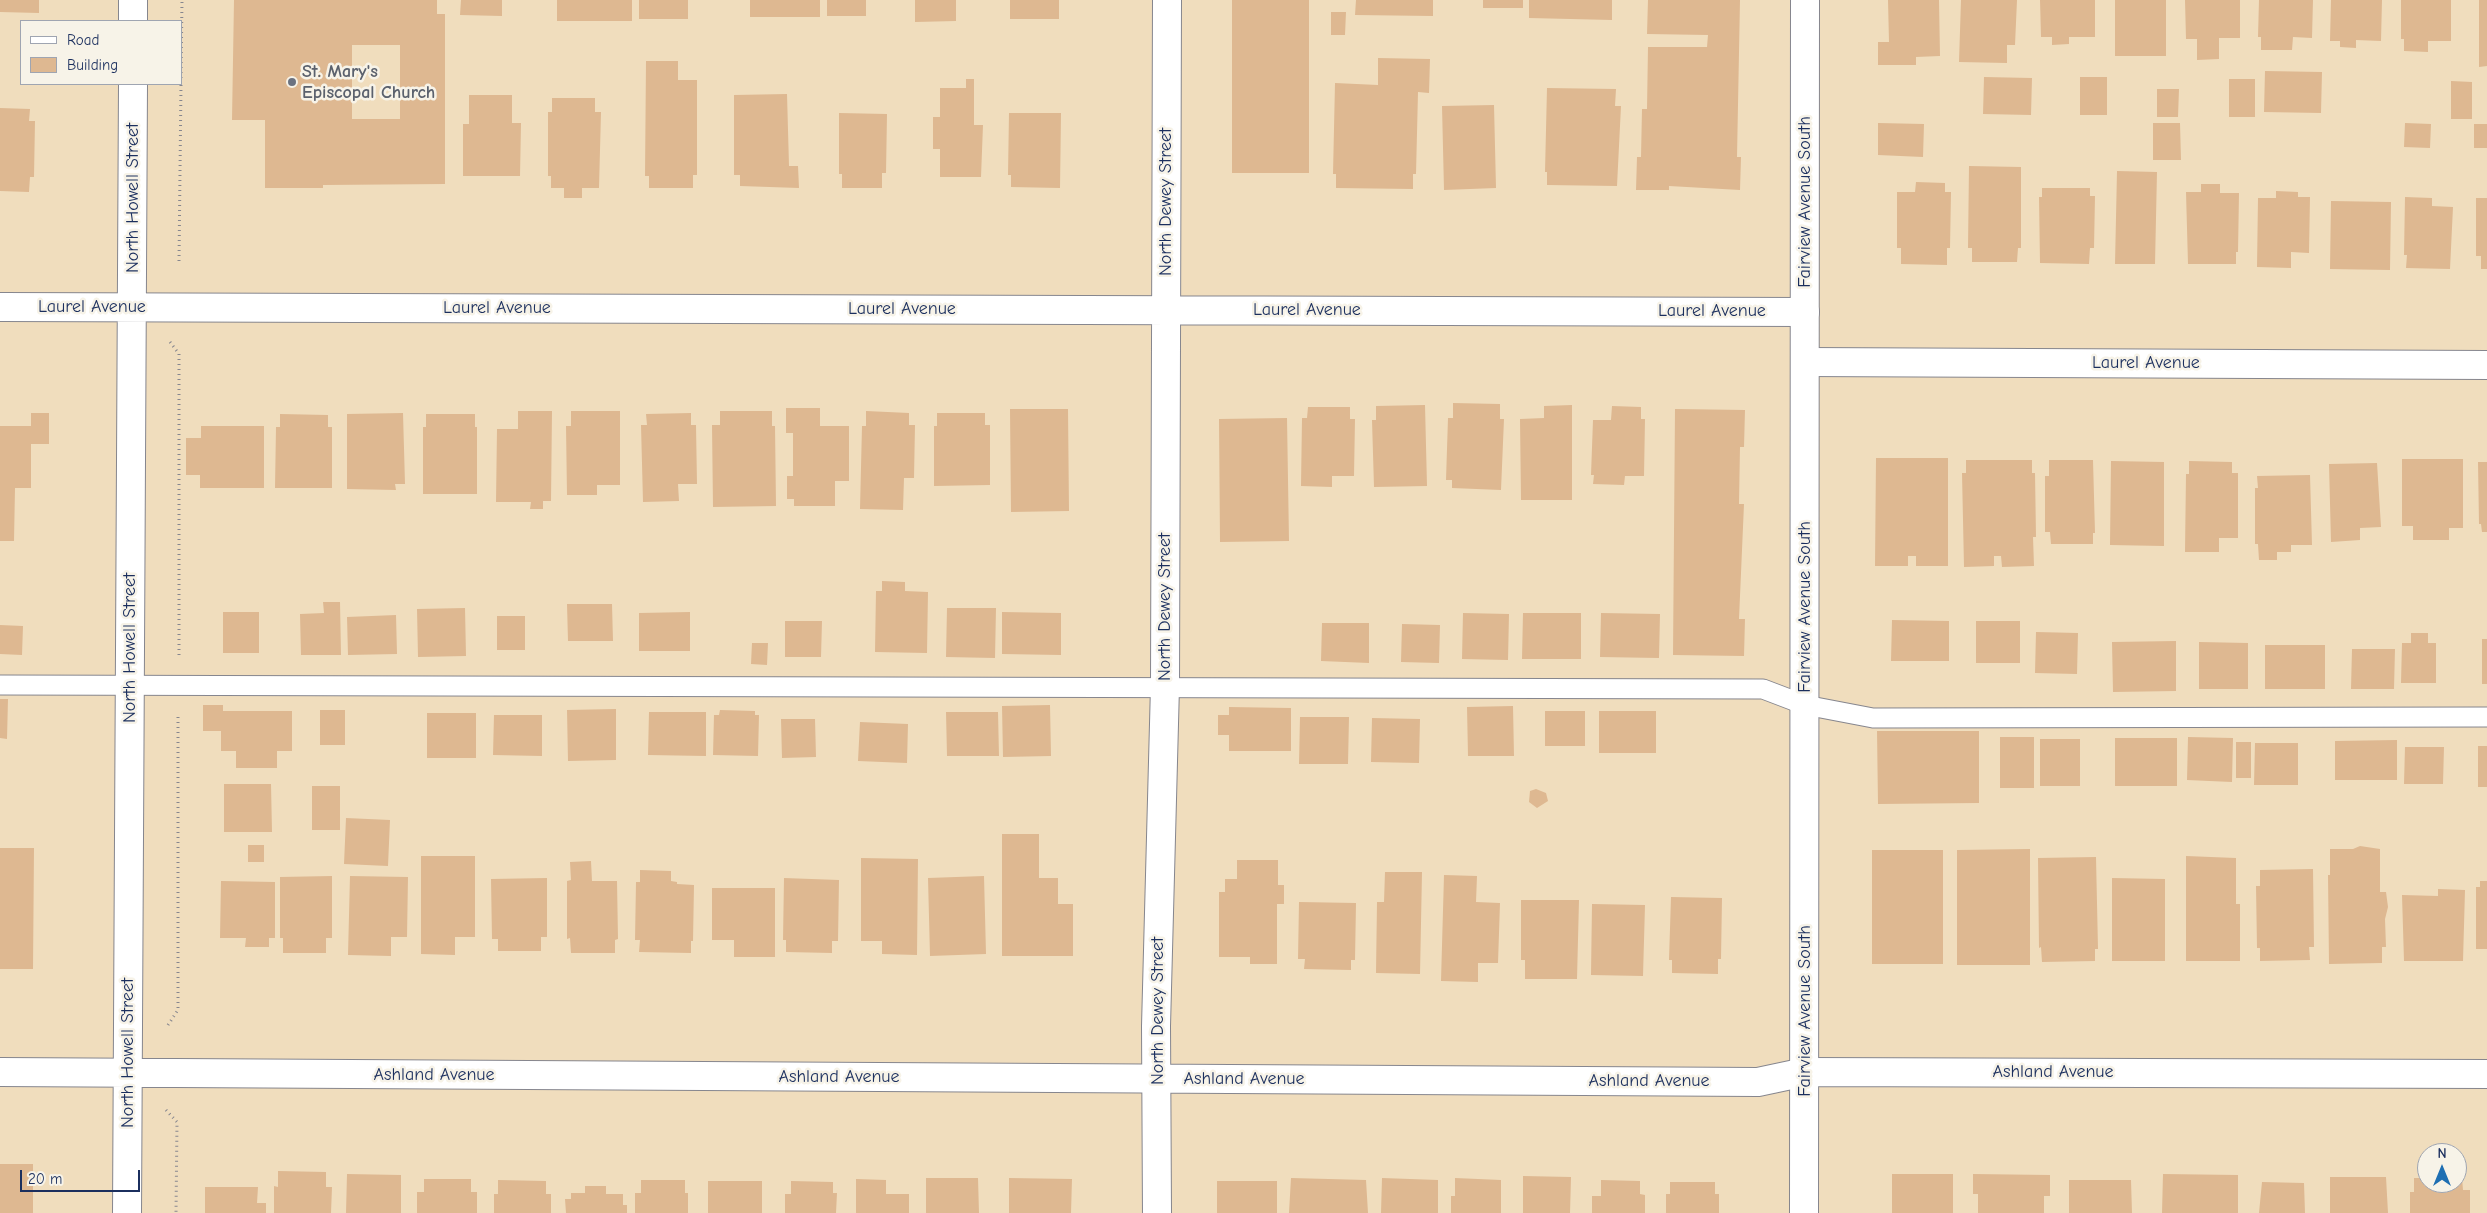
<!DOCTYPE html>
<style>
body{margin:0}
#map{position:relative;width:2487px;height:1213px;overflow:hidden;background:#f0ddbd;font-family:"Comic Neue",sans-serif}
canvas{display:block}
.legend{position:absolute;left:20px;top:20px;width:162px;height:65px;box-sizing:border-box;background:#f7f3e8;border:1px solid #9fa5b1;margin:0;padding:6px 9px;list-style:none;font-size:15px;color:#1b2f5e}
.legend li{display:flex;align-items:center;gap:10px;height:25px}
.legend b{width:25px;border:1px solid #9fa5b1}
.north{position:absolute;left:2417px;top:1143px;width:50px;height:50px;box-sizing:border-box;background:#f7f3e8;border:1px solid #9fa5b1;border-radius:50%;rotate:0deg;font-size:14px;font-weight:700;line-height:20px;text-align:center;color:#1b2f5e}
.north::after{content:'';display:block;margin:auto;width:18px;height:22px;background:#1f6fb2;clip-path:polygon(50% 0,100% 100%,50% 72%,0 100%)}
.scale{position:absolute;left:20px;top:1170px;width:120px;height:22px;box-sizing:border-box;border:2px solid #1b2f5e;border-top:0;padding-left:6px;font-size:15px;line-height:18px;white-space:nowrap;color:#1b2f5e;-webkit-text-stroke:4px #f7f3e8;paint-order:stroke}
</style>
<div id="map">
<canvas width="2487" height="1213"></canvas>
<ul class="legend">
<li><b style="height:6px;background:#fff"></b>Road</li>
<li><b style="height:14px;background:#deb891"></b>Building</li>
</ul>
<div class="north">N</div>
<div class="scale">20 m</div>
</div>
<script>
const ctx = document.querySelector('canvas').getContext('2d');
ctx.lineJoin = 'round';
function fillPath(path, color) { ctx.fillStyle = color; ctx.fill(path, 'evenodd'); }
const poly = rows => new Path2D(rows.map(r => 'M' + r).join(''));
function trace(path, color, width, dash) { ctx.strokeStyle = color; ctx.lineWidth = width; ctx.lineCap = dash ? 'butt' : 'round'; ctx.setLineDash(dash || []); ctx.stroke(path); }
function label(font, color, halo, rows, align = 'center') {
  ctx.font = font + ' "Comic Neue",sans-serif'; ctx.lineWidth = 5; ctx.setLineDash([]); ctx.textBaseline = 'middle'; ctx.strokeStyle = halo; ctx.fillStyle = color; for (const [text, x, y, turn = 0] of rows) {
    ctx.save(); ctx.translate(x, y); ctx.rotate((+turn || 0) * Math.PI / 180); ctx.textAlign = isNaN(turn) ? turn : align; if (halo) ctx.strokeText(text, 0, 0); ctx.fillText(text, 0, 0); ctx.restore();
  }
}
fillPath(poly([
 [0,0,39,0,39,13,0,12],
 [234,0,437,0,437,14,445,14,445,184,323,185,323,188,265,188,265,120,232,120],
 [352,45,400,45,400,119,352,119],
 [461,0,502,0,502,16,460,15],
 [557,0,632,0,632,21,557,21],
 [639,0,688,0,688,19,639,19],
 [750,0,820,0,820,17,750,17],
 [827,0,866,0,866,16,827,16],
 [915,0,956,0,956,21,915,22],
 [1010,0,1059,0,1059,19,1010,19],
 [1232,0,1309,0,1309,173,1232,173],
 [1356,0,1433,0,1433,16,1355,15],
 [1483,0,1523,0,1523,8,1483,8],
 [1529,0,1612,0,1612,20,1529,18],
 [1648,0,1740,0,1737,157,1741,157,1740,190,1669,186,1669,190,1636,190,1637,157,1641,157,1642,109,1647,109,1648,47,1707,47,1708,35,1647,34],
 [1888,0,1939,0,1940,56,1916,57,1916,65,1878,65,1878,42,1889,42],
 [1961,0,2017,0,2015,45,2007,45,2007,63,1959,62],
 [2040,0,2095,0,2095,37,2069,37,2069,44,2052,45,2052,37,2041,37],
 [2115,0,2166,0,2166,56,2115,56],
 [2185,0,2240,0,2240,38,2219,38,2219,59,2197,60,2197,39,2186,39],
 [2259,0,2313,0,2312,38,2293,37,2292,50,2261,50,2261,37,2258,37],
 [2331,0,2382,0,2381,41,2356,40,2356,48,2340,47,2340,41,2330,41],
 [2401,0,2451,0,2451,41,2428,41,2428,52,2404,51,2404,39,2401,39],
 [2479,0,2487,0,2487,66,2479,67],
 [1331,12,1346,12,1345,35,1331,35],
 [1378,58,1430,59,1429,93,1418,92,1416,174,1413,174,1413,189,1336,188,1336,174,1333,174,1335,83,1378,85],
 [646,61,678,61,678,80,697,80,697,175,693,175,693,188,649,188,649,176,645,176],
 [2265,71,2322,72,2321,113,2264,112],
 [1984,77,2032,78,2031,115,1983,114],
 [2080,77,2107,77,2107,115,2080,115],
 [966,79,974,79,974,125,983,125,981,177,940,177,940,149,933,149,933,117,940,117,940,88,966,88],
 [2229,79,2255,79,2255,117,2229,117],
 [2451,81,2472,82,2472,119,2451,119],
 [1547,88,1616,89,1615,106,1621,106,1617,186,1547,185,1547,172,1545,172],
 [2157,89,2179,89,2178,117,2157,117],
 [787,94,789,166,798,166,799,188,740,186,740,175,734,175,734,95],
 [469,95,512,95,512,123,521,123,520,176,463,176,463,124,469,124],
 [552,98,595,98,595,112,601,112,599,188,582,188,582,198,564,198,564,188,551,188,551,176,548,176,548,112,552,112],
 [1494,105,1496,188,1444,190,1442,106],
 [0,108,30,109,29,121,35,121,34,177,30,177,29,192,0,191],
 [839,113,887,114,886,173,882,173,882,188,842,188,842,174,839,174],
 [1009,113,1061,113,1060,188,1011,187,1011,175,1008,175],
 [1878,123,1924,124,1923,157,1878,155],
 [2153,123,2180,123,2181,160,2153,160],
 [2405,123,2431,124,2430,148,2404,147],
 [2474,124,2487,124,2487,148,2474,148],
 [1969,166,2021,167,2021,248,2018,248,2017,262,1972,262,1972,248,1968,248],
 [2117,171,2157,172,2155,264,2115,264],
 [1916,182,1945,183,1945,192,1951,192,1950,248,1947,248,1947,265,1901,264,1901,248,1897,248,1897,192,1915,192],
 [2201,184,2220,184,2220,193,2239,193,2238,252,2236,252,2236,264,2188,264,2186,192,2201,192],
 [2042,188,2090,188,2090,196,2095,196,2094,248,2090,248,2089,264,2040,263,2039,197,2042,197],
 [2276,191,2298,192,2298,197,2310,197,2309,253,2291,252,2291,268,2257,267,2258,198,2276,198],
 [2405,197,2432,198,2432,206,2453,207,2450,269,2406,268,2407,255,2404,255],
 [2476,198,2487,198,2487,269,2481,269,2481,256,2476,256],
 [2331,201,2391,202,2390,270,2330,269],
 [1453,403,1500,404,1500,419,1504,419,1501,490,1452,488,1452,480,1446,480,1448,418,1453,418],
 [1425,405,1427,486,1374,487,1372,420,1376,420,1376,406],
 [1572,405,1572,500,1521,500,1520,419,1544,418,1544,406],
 [1612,406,1641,407,1641,419,1645,419,1644,476,1625,476,1624,485,1593,484,1594,475,1591,475,1593,420,1611,420],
 [1308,407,1350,407,1350,419,1355,419,1354,476,1332,476,1332,487,1301,486,1302,418,1307,418],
 [786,408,820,408,820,426,849,426,849,481,835,481,835,506,794,506,794,499,787,499,787,476,793,476,793,433,786,433],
 [1010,409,1068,409,1069,511,1011,512],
 [1675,409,1745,410,1744,447,1740,447,1739,504,1744,504,1739,619,1745,619,1744,656,1673,655],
 [518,411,552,411,551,501,543,501,543,509,530,509,531,502,496,502,497,429,518,429],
 [571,411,620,411,620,485,597,485,597,495,567,495,566,426,571,426],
 [720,411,772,411,772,426,775,426,776,506,713,507,712,425,720,425],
 [866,411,909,413,909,425,915,425,914,478,904,478,903,510,860,509,862,426,866,426],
 [31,413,49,413,49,444,31,444,31,488,15,488,14,541,0,541,0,426,31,426],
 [403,413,405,484,395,484,396,490,347,489,347,414],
 [691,413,691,425,696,425,697,484,678,484,679,501,643,502,641,425,647,425,646,414],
 [937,413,985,413,985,425,990,425,990,485,934,486,934,426,937,426],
 [280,414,328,415,328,427,332,427,332,488,275,488,276,427,280,427],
 [426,414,475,414,475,427,477,427,477,494,423,494,423,427,426,427],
 [1287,418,1289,541,1220,542,1219,419],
 [201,426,264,426,264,488,200,488,200,475,186,475,186,438,201,438],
 [1876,458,1948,458,1948,566,1916,566,1916,556,1908,556,1908,566,1875,566],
 [2402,459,2463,459,2463,528,2449,528,2449,540,2413,540,2413,526,2402,526],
 [1966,460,2032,460,2032,473,2035,473,2036,537,2033,537,2034,566,2002,567,2001,556,1994,556,1994,566,1964,567,1962,473,1966,473],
 [2049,460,2093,460,2095,533,2093,533,2093,544,2051,544,2050,532,2045,532,2045,476,2049,476],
 [2111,461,2164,462,2164,546,2110,545],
 [2189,461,2232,462,2232,473,2238,473,2238,538,2219,538,2219,552,2185,552,2186,474,2189,474],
 [2478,462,2487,462,2487,532,2482,532,2481,524,2479,524],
 [2377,463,2381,527,2360,528,2360,540,2331,542,2329,464],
 [2310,475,2312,545,2291,545,2291,552,2277,552,2277,560,2259,560,2258,544,2255,544,2255,488,2258,488,2257,476],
 [882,581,905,582,905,591,928,592,927,653,875,652,876,591,882,591],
 [323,602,340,602,341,655,301,655,300,614,324,613],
 [567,604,612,604,613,641,568,641],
 [465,608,466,656,418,657,417,609],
 [947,608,996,608,995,658,946,657],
 [223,612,259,612,259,653,223,653],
 [690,612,690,651,639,651,639,613],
 [1002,612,1061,613,1061,655,1002,654],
 [1463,613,1509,614,1508,660,1462,659],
 [1523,613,1581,613,1581,659,1522,659],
 [1601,613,1660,614,1659,658,1600,657],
 [396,615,397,654,348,655,347,617],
 [497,616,525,616,525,650,497,650],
 [1892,620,1949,621,1949,661,1891,661],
 [785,621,822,621,821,657,785,657],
 [1976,621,2020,621,2020,663,1976,663],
 [1322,623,1369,623,1369,663,1321,661],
 [1402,624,1440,625,1439,663,1401,662],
 [0,625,23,626,22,655,0,654],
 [2036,632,2078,633,2077,674,2035,673],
 [2411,633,2428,633,2428,643,2436,643,2436,683,2401,683,2402,643,2411,643],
 [2482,639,2487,639,2487,684,2482,684],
 [2176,641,2176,691,2113,692,2112,642],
 [2199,642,2248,643,2248,689,2199,689],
 [752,643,768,643,767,665,751,664],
 [2265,645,2325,645,2325,689,2265,689],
 [2352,649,2395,649,2394,689,2351,689],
 [0,699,8,699,7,739,0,738],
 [203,705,223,705,223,711,292,711,292,751,277,751,277,768,236,768,236,751,221,751,221,731,203,731],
 [1050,705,1051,756,1003,757,1002,706],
 [1513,706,1514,756,1468,756,1467,707],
 [1229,707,1291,708,1291,751,1229,751,1229,735,1218,735,1218,715,1229,715],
 [616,709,616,760,568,761,567,710],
 [320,710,345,710,345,745,320,745],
 [720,710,755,711,755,715,759,715,758,756,713,755,714,715,719,715],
 [1545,711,1585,711,1585,746,1545,746],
 [1599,711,1656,711,1656,753,1599,753],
 [649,712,706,712,706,756,648,755],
 [946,712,998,712,999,756,947,756],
 [427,713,476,713,476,758,427,758],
 [494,715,542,715,542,756,493,755],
 [1300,717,1349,717,1348,764,1299,764],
 [1372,718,1420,719,1419,763,1371,762],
 [781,719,815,719,816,757,782,758],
 [860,722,908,724,907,763,858,761],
 [1877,731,1979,731,1979,803,1878,804],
 [2000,737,2034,737,2034,788,2000,788],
 [2188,737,2233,738,2232,782,2187,780],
 [2115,738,2177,738,2177,786,2115,786],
 [2040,739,2080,739,2080,786,2040,786],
 [2397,740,2397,780,2335,780,2335,741],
 [2236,742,2251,742,2251,778,2236,778],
 [2255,743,2298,743,2298,785,2254,785],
 [2478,746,2487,746,2487,787,2478,787],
 [2405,747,2444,747,2443,784,2404,784],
 [224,784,271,784,272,832,224,832],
 [312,786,340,786,340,830,312,830],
 [1536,789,1546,793,1548,801,1537,808,1529,802,1530,791],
 [346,818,390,820,388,866,344,864],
 [1002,834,1039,834,1039,878,1058,878,1058,904,1073,904,1073,956,1002,956],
 [248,845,264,845,264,862,248,862],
 [2360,846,2380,849,2380,892,2386,892,2388,907,2385,919,2386,947,2382,947,2382,963,2329,964,2328,875,2330,875,2330,849,2353,849],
 [0,848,34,848,33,969,0,969],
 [2030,849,2030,965,1957,965,1957,850],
 [1872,850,1943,850,1943,964,1872,964],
 [421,856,475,856,475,937,455,937,455,955,421,954],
 [2186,856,2236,858,2236,904,2240,904,2240,961,2186,961],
 [2096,857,2098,949,2095,949,2095,961,2042,962,2041,947,2039,948,2038,858],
 [861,858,918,859,917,955,882,954,882,941,861,941],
 [1237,860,1278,860,1278,885,1284,885,1284,904,1277,904,1277,964,1250,964,1250,957,1219,957,1219,892,1225,892,1225,879,1237,879],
 [591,861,592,881,617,881,618,939,615,940,615,953,571,953,570,938,567,939,567,881,571,880,570,862],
 [2313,869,2314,947,2309,947,2310,960,2260,961,2260,948,2257,948,2256,886,2260,886,2260,870],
 [640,870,671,871,671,881,677,882,677,884,694,885,693,941,691,941,691,953,639,952,640,940,635,940,636,882,640,882],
 [1385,872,1422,872,1420,974,1376,973,1377,902,1384,902],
 [1444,875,1477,876,1476,902,1500,903,1498,963,1478,963,1478,982,1441,981],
 [332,876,332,938,326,938,326,953,283,953,283,938,280,938,280,877],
 [350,876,408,877,407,937,391,937,391,956,348,955],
 [984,876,986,954,930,956,928,878],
 [547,878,547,937,541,937,541,951,498,951,498,939,492,939,491,879],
 [784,878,839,880,838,941,832,941,832,953,786,952,786,940,783,940],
 [2112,878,2165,879,2165,961,2112,961],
 [221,881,275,882,275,938,269,938,269,947,245,947,246,938,220,938],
 [2480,881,2487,881,2487,949,2476,949,2476,887,2480,887],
 [712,888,775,888,775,957,734,957,734,940,712,940],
 [2438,889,2465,890,2463,961,2404,961,2402,895,2438,896],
 [1671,897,1722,898,1721,959,1718,959,1718,974,1672,973,1672,960,1669,960],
 [1521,900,1579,900,1577,979,1525,979,1525,960,1521,960],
 [1299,902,1356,903,1355,960,1351,960,1351,970,1304,969,1305,959,1298,959],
 [1592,904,1645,905,1643,976,1591,975],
 [0,1164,33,1164,33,1213,0,1213],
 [278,1171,326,1172,326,1187,332,1187,331,1213,274,1213,274,1186,278,1187],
 [347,1174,401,1175,401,1213,346,1213],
 [1892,1174,1953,1174,1953,1213,1892,1213],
 [1973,1174,2050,1175,2050,1196,2044,1196,2044,1213,1978,1213,1978,1194,1973,1194],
 [2163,1174,2238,1175,2238,1213,2162,1213],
 [1523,1176,1571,1177,1570,1213,1523,1213],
 [2330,1177,2386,1177,2388,1213,2330,1213],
 [926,1178,978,1178,979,1213,926,1213],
 [1009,1178,1072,1179,1071,1213,1009,1213],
 [1291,1178,1366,1180,1368,1213,1289,1213],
 [1382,1178,1438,1180,1438,1213,1381,1213],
 [1455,1178,1501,1180,1501,1213,1451,1213,1451,1196,1455,1196],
 [2414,1178,2427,1178,2427,1183,2457,1183,2457,1178,2462,1178,2463,1190,2470,1190,2470,1213,2410,1213,2410,1192,2414,1192],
 [424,1179,471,1179,471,1192,477,1192,477,1213,417,1213,417,1192,424,1192],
 [856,1179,886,1180,886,1194,909,1194,909,1213,856,1213],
 [498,1180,546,1181,546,1194,551,1194,551,1213,494,1213,494,1194,498,1194],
 [641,1180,685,1180,685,1193,688,1193,688,1213,635,1213,635,1193,641,1193],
 [1601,1180,1640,1181,1640,1194,1645,1195,1645,1213,1592,1213,1592,1196,1601,1196],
 [2069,1180,2131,1180,2132,1213,2069,1213],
 [708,1181,762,1181,762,1213,708,1213],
 [791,1181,833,1182,833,1193,837,1193,836,1213,785,1213,785,1194,791,1194],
 [1217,1181,1277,1181,1277,1213,1217,1213],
 [1670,1182,1715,1182,1715,1194,1719,1194,1719,1213,1666,1213,1666,1194,1670,1194],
 [2262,1182,2304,1183,2305,1213,2259,1213],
 [585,1186,606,1186,606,1194,623,1194,623,1205,627,1205,627,1213,566,1213,565,1199,571,1199,571,1193,585,1193],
 [205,1187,258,1187,257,1203,266,1203,266,1213,205,1213]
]), '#deb891');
const service = poly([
 [0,685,1763,689,1805,705,1873,718,2487,717]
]);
const minor = poly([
 [133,21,133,0],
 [0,307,1805,312],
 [1805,362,2487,365],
 [0,1072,1758,1082,1805,1072,2487,1074],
 [127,1213,133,84],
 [1157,1213,1156,1026,1165,686,1167,0]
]);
const tertiary = poly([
 [1804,1213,1805,0]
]);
trace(service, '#86868e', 21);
trace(minor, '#86868e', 30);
trace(tertiary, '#86868e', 30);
trace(poly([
 [181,78,182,0],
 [179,261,181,84],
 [170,342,179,354,179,655],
 [168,1025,178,1010,178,716],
 [166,1110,177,1122,176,1213]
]), '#86868e', 3, [1, 4]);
trace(service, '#fff', 19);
trace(minor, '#fff', 28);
trace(tertiary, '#fff', 28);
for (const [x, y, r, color] of [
 [292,82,5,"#6b7280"]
]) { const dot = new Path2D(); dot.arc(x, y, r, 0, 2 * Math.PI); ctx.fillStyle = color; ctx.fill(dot); trace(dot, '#f7f3e8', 2); }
label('bold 18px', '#5b616d', '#f7f3e8', [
 ["St. Mary's",302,72],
 ["Episcopal Church",302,93]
], 'left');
label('18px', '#1b2f5e', '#f7f3e8', [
 ["North Howell Street",133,198,-90],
 ["North Dewey Street",1166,202,-90],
 ["Fairview Avenue South",1805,202,-90],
 ["Laurel Avenue",92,307],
 ["Laurel Avenue",497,308],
 ["Laurel Avenue",902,309],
 ["Laurel Avenue",1307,310],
 ["Laurel Avenue",1712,311],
 ["Laurel Avenue",2146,363],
 ["North Dewey Street",1165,607,-90],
 ["Fairview Avenue South",1805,607,-90],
 ["North Howell Street",130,648,-90],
 ["North Dewey Street",1158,1011,-90],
 ["Fairview Avenue South",1805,1011,-90],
 ["North Howell Street",128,1053,-90],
 ["Ashland Avenue",2053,1072],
 ["Ashland Avenue",434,1075],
 ["Ashland Avenue",839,1077],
 ["Ashland Avenue",1244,1079],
 ["Ashland Avenue",1649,1081]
]);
</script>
